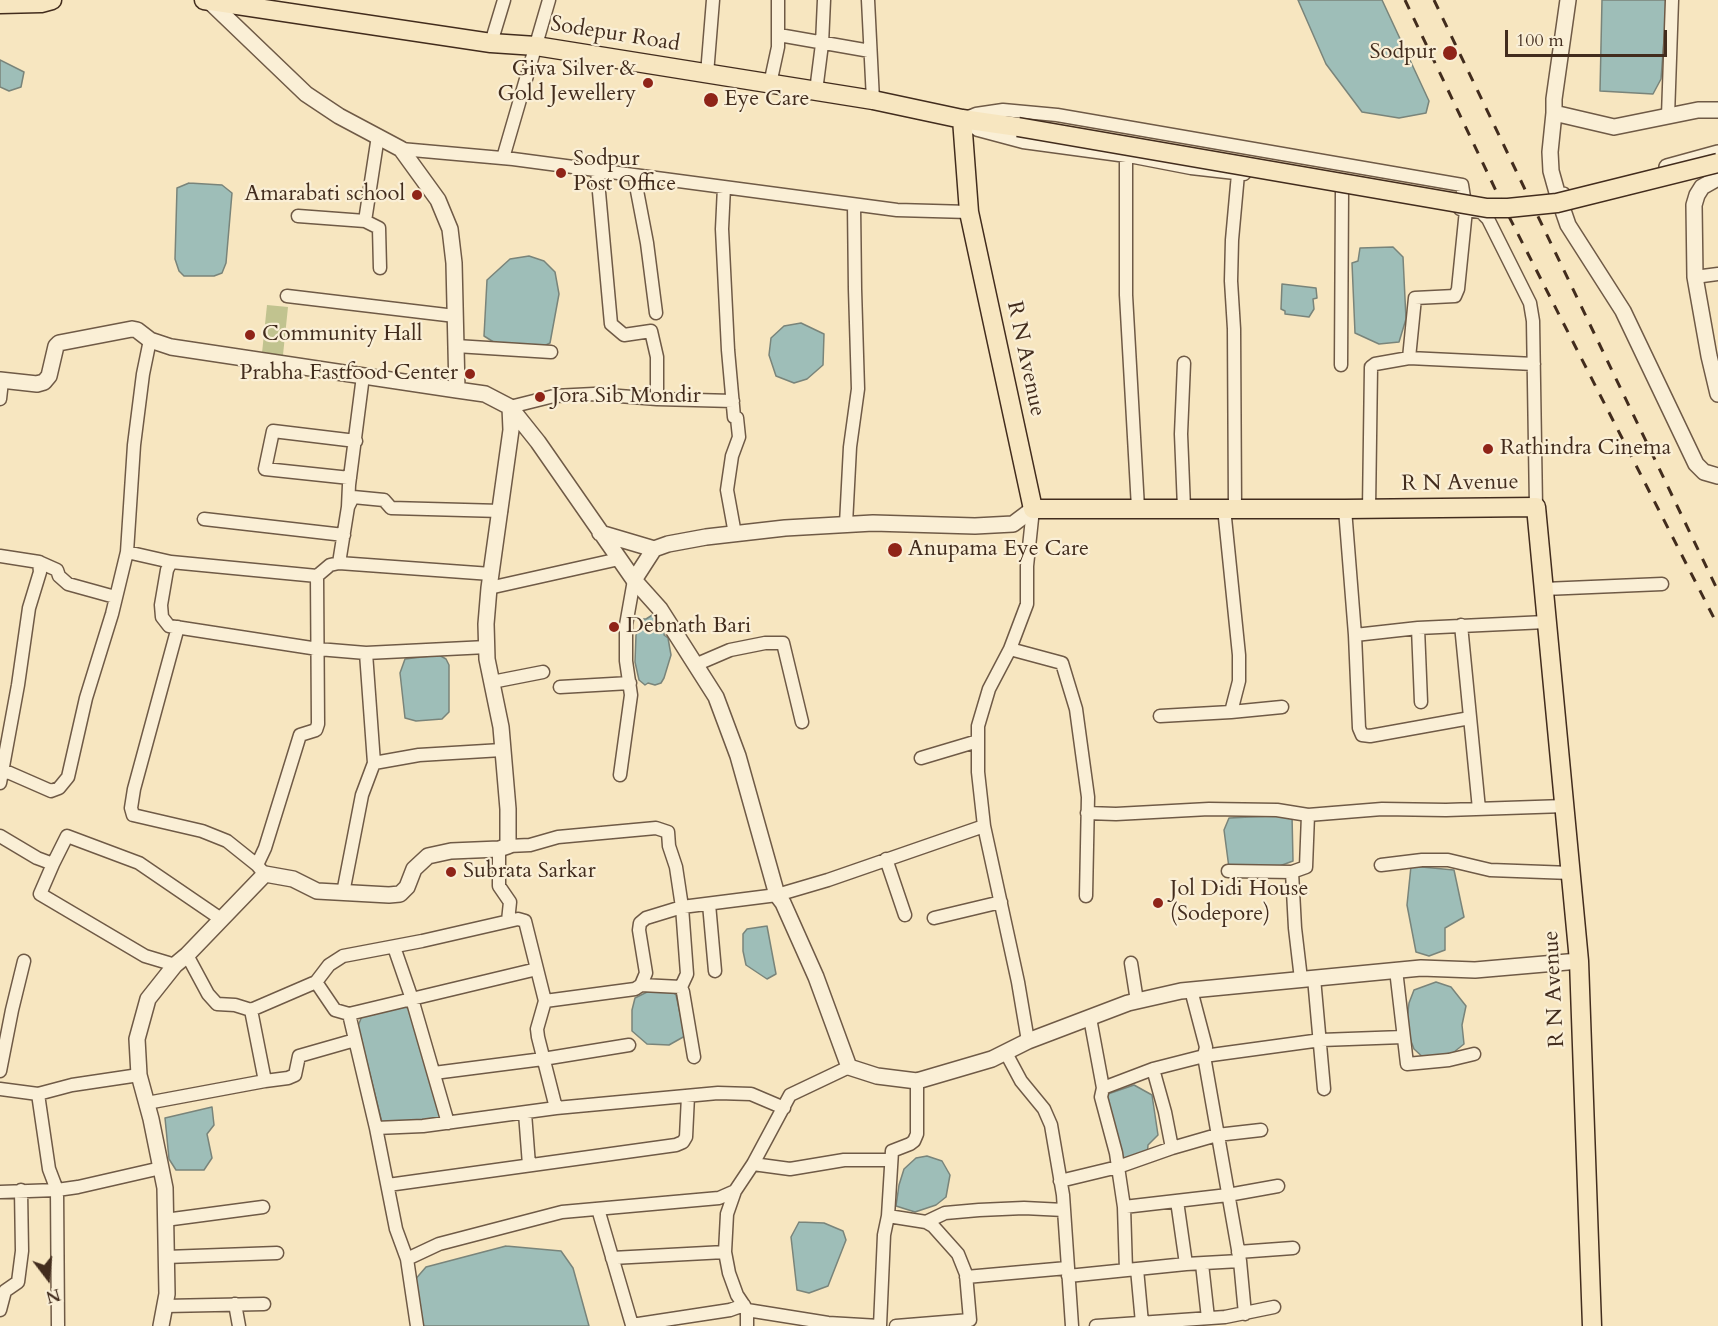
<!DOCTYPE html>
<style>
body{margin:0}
#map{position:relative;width:1718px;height:1326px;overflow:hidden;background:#f7e6c0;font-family:Cardo,serif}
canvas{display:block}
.north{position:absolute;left:18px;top:1248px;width:60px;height:60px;-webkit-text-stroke:4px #faefd6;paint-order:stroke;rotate:164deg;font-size:16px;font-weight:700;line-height:24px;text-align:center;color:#422c1d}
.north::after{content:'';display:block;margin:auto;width:21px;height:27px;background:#422c1d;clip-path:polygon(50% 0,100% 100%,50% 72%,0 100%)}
.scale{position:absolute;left:1505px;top:30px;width:162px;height:27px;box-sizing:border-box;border:3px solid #422c1d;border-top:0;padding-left:8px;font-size:18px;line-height:21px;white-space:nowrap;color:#422c1d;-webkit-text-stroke:4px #faefd6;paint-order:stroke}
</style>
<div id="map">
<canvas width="1718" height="1326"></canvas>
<div class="north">N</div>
<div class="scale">100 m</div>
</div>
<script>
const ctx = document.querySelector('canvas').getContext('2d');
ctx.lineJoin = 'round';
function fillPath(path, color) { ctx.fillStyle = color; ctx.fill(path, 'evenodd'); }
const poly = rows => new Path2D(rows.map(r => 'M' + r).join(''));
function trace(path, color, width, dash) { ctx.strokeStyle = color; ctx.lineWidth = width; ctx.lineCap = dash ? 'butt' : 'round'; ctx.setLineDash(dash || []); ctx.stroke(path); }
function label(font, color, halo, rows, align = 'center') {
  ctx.font = font + ' Cardo,serif'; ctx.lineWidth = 4.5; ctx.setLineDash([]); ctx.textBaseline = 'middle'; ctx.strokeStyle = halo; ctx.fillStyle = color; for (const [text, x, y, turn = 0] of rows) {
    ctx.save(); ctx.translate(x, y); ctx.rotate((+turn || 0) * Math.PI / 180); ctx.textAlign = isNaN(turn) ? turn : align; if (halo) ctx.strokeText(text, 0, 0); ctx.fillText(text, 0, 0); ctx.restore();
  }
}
fillPath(poly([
 [267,305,288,307,283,355,262,353]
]), '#c1c38f');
const water = poly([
 [1298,0,1382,0,1429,101,1426,113,1399,118,1362,112,1326,64,1298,0],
 [1602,0,1667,0,1661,79,1653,94,1600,91,1602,0],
 [0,60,24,72,21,87,9,91,0,87,0,60],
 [189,183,222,185,232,193,226,263,222,273,214,276,184,276,179,271,175,259,177,188,189,183],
 [1393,247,1403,257,1406,319,1399,342,1379,344,1355,333,1352,263,1358,261,1360,248,1393,247],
 [529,256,544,261,555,272,559,294,550,343,542,347,500,346,484,336,487,280,510,259,529,256],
 [1282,284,1316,288,1317,298,1313,299,1314,309,1309,317,1285,314,1285,311,1281,309,1282,284],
 [801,323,824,334,823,365,807,379,794,383,776,376,769,355,771,338,784,326,801,323],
 [654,614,660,616,667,625,664,635,668,638,671,655,664,678,661,683,655,685,648,683,645,685,639,680,635,662,636,635,642,619,646,619,654,614],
 [439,655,446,659,449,665,449,712,442,719,416,721,405,718,400,673,405,659,439,655],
 [1292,815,1293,861,1258,874,1229,868,1224,830,1229,818,1292,815],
 [1411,866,1454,870,1464,917,1445,928,1445,950,1429,956,1416,952,1407,905,1411,866],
 [767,926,776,974,767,979,746,965,743,951,743,934,747,929,767,926],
 [1436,982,1451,987,1466,1006,1462,1025,1464,1044,1449,1056,1426,1060,1414,1049,1406,1028,1409,1003,1414,990,1436,982],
 [657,987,672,991,676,995,685,1036,669,1045,647,1044,632,1031,632,1010,635,998,657,987],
 [405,1007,415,1011,445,1110,440,1119,382,1123,358,1026,362,1016,405,1007],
 [1134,1085,1152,1095,1158,1135,1148,1145,1147,1157,1120,1165,1105,1095,1134,1085],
 [212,1107,214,1125,207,1134,212,1158,204,1170,176,1170,169,1159,165,1118,212,1107],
 [927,1156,942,1161,950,1175,946,1197,936,1205,915,1212,896,1206,899,1185,904,1169,916,1158,927,1156],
 [799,1222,824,1223,843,1231,846,1240,828,1286,809,1293,797,1290,791,1237,799,1222],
 [506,1246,561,1251,573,1268,589,1326,421,1326,413,1282,426,1267,506,1246]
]);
fillPath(water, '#9ebeb8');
trace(water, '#79847a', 1.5);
const minor = poly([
 [868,0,873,100],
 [779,35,870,51],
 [491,43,504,0],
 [707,74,713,0],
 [770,84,778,47,778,0],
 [816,91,822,44,824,0],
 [1668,116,1672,0],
 [966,118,976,114,1003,110,1057,115,1462,185,1466,210,1481,212,1488,219,1530,303,1533,321,1536,507],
 [968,123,978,130,1023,142,1134,157,1191,168,1244,174],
 [378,136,365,221,379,228,380,268],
 [401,149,513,159,897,210,969,212],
 [1126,156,1126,295,1138,508],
 [503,158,549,0],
 [597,170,611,324,624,335,651,331,657,357,657,399],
 [634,175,647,243,656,313],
 [724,187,722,229,728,350,734,417,737,418,739,437,732,456,727,490,735,534],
 [298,216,365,221],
 [1695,277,1718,274],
 [287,296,455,316],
 [456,346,551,352],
 [1409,358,1415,298,1455,296,1458,289,1466,210,1460,209],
 [1341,365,1342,190],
 [0,399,2,381],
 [510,407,554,396,594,394,657,399,733,401],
 [350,478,265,469,273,431,356,441],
 [348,507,353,497,384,500,391,508,501,511],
 [1184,508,1181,434,1184,363],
 [1224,508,1239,655,1239,681,1231,712],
 [1235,508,1234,329,1231,281,1232,240,1238,174],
 [1345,509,1355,635],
 [1369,509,1371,367,1375,364,1409,358,1534,364],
 [204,519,344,535],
 [846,524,850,447,858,389,855,289,854,205],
 [127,552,171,562,167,570,161,605,162,617,169,626,318,649,366,653,487,647],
 [0,556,39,562,40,572,29,608,18,685,0,783],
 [39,562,57,570,59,576,68,584,115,597],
 [171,562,317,576],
 [339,563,491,574],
 [489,588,619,559],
 [1544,589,1662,584],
 [1461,625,1479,809],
 [178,627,134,789,131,808,133,815,202,831,227,841,257,865,262,871],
 [1418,628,1355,635,1359,728,1362,735,1370,736,1470,718],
 [1010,649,1062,663,1076,709,1088,797,1086,896],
 [366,653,374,763],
 [695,665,730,650,765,643,783,643,802,722],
 [492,682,543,672],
 [560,687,630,683],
 [1421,702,1418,628,1546,622],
 [1160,716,1231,712,1282,707],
 [921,758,978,741],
 [3,770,51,791,59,788,68,777,86,698,112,614,127,552,134,445,143,374,150,340],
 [620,775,631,695,626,661,626,625,634,580],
 [1087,813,1116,814,1209,809,1277,810,1308,815,1382,809,1446,810,1565,806],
 [0,836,37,858,53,864,40,894,145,956,175,965],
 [508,846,530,845,558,837,656,828,668,832,669,846,676,867,682,907,777,895,828,880,984,826],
 [499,849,499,886,510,902,508,921],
 [886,859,905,915],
 [53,864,67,836,139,863,221,919],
 [257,865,265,848,300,735,316,730,318,724,317,576,330,565,339,563,348,507,349,485,363,376],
 [1381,865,1422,860,1448,860,1490,870,1571,873],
 [1228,871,1292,872],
 [343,893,362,795,374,763,419,755,502,750],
 [709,904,715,971],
 [934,918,1001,902],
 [394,947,412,999,448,1123],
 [187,955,208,994,217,1004,235,1005,251,1010],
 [1131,963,1137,1001],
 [1396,970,1407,1064,1449,1060,1474,1054],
 [1314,978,1324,1089],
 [1301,979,1295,928,1292,872,1306,867,1308,815],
 [316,982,335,1010,349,1014],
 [641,985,681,987,683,992,694,1057],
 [1191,990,1206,1047,1204,1056,1240,1261,1245,1314],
 [545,1001,635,989,641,985,646,973,639,930,640,923,646,918,682,907,687,974,681,987],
 [1090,1018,1103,1088,1101,1097,1116,1153,1118,1167,1172,1148,1217,1135,1261,1130],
 [1028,1041,1018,982,984,826,978,772,978,726,989,689,1010,649,1027,604,1027,566,1033,509],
 [1006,1053,1021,1081,1044,1109,1051,1125,1063,1195,1072,1326],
 [1153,1069,1165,1112,1172,1148],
 [0,1071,12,1010,24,961],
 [434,1073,543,1059,629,1045],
 [265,1081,288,1078,295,1075,299,1056,355,1040],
 [1103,1088,1153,1069,1204,1056,1321,1040,1403,1037],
 [0,1089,38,1094,72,1085,139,1075],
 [38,1094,49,1169,57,1190,58,1326],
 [147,1103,265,1081,251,1010,316,982,329,965,343,956,422,941,518,919,525,921,545,1001,537,1029,538,1037,556,1108,423,1126,376,1128,349,1014,537,969],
 [556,1108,718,1093,751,1094,784,1108],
 [525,1113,529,1165],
 [376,1128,396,1229,407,1259,417,1326],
 [753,1164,790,1169,844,1160,891,1160],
 [1060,1181,1118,1167,1124,1207,1126,1270],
 [388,1185,676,1145,683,1142,686,1137,688,1096],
 [735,1191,727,1214,725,1252,729,1273,737,1295,747,1310,747,1326],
 [0,1192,57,1190,78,1187,161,1168],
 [1177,1201,1186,1264],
 [1124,1207,1228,1195,1278,1186],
 [598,1209,632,1325,730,1310,744,1305],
 [888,1216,926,1222,933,1226,958,1254,966,1274,970,1320,896,1326],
 [165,1220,263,1207],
 [926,1222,945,1213,979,1210,1024,1208,1064,1210],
 [1238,1252,1293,1248],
 [166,1257,277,1253],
 [612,1258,725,1252],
 [407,1259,439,1244,562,1212,719,1198,735,1191,753,1164,790,1095,849,1067],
 [1202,1264,1208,1318],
 [1137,1269,1142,1323],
 [1068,1276,1186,1264,1240,1261],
 [966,1277,1067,1268],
 [235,1304,239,1326],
 [165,1306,264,1304],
 [0,1310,5,1291,18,1282,22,1251,21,1190],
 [747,1310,828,1323,879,1326],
 [880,1326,884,1235,888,1216,892,1151,910,1144,914,1141,917,1134,917,1081],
 [1096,1326,1225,1317,1274,1307]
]);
const tertiary = poly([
 [208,0,306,94,339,116,401,149,438,200,450,229,454,263,457,390,485,394,510,407,538,442,634,580,660,609,716,697,738,756,777,895,783,903,816,977,849,1067,877,1076,917,1081,992,1059,1028,1041,1128,1003,1181,991,1421,968,1475,970,1579,961],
 [1568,0,1554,99,1554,113,1614,127,1698,110,1718,110],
 [1554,113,1550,152,1551,171,1558,196],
 [1667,167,1718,153],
 [1718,178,1702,187,1697,195,1694,205,1695,277,1709,356,1718,394],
 [1563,195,1558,196,1568,225,1623,311,1696,464,1704,472,1718,476],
 [0,380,37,384,44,382,49,376,56,346,59,343,132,329,137,330,150,340,171,347,457,390],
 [600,533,654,549],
 [634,580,654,549,668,544,706,537,785,528,873,523,975,526,1013,524,1033,509],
 [161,1326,167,1294,165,1188,151,1119,139,1075,137,1039,148,999,175,965,187,955,265,874,293,879,317,891,389,895,400,894,407,887,414,869,428,856,451,851,499,849,508,846,508,809,501,727,487,659,486,624,489,588,511,430,510,407]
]);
const primary = poly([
 [204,0,491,43,536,46,873,100,962,119,1018,127],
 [0,4,41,3,52,0],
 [962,119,969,212,1033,509,1345,509,1536,507,1579,961,1592,1326]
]);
trace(minor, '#6f5a46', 15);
trace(tertiary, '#6f5a46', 18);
trace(primary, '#422c1d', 21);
trace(minor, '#faefd6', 12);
trace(tertiary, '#faefd6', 15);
trace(primary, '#f7e6c0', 18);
trace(poly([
 [1405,0,1499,197,1718,626],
 [1434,0,1718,591]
]), '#422c1d', 3, [10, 10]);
const primaryBridge = poly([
 [1018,127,1487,208,1508,208,1557,203,1718,163]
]);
trace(primaryBridge, '#422c1d', 21, []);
trace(primaryBridge, '#f7e6c0', 18);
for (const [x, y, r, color] of [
 [1450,53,8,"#8f2418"],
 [648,83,6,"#8f2418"],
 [711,100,8,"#8f2418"],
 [561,173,6,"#8f2418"],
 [417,195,6,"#8f2418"],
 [250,335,6,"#8f2418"],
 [470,374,6,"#8f2418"],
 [540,397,6,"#8f2418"],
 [1488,449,6,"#8f2418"],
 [895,550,8,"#8f2418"],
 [614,627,6,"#8f2418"],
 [451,872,6,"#8f2418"],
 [1158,903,6,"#8f2418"]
]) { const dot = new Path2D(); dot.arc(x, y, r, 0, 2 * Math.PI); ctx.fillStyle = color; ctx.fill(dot); trace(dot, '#faefd6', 2); }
label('22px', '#422c1d', '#faefd6', [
 ["Sodepur Road",615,35,9],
 ["R N Avenue",1025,359,78],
 ["R N Avenue",1460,484,-1],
 ["R N Avenue",1555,989,-93]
]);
label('22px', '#422c1d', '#faefd6', [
 ["Sodpur",1436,53,"right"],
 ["Giva Silver &",636,70,"right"],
 ["Gold Jewellery",636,95,"right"],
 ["Eye Care",724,100],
 ["Sodpur",573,160],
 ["Post Office",573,185],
 ["Amarabati school",405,195,"right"],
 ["Community Hall",262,335],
 ["Prabha Fastfood Center",458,374,"right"],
 ["Jora Sib Mondir",552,397],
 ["Rathindra Cinema",1500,449],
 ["Anupama Eye Care",908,550],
 ["Debnath Bari",626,627],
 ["Subrata Sarkar",463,872],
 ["Jol Didi House",1170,890],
 ["(Sodepore)",1170,915]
], 'left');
</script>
